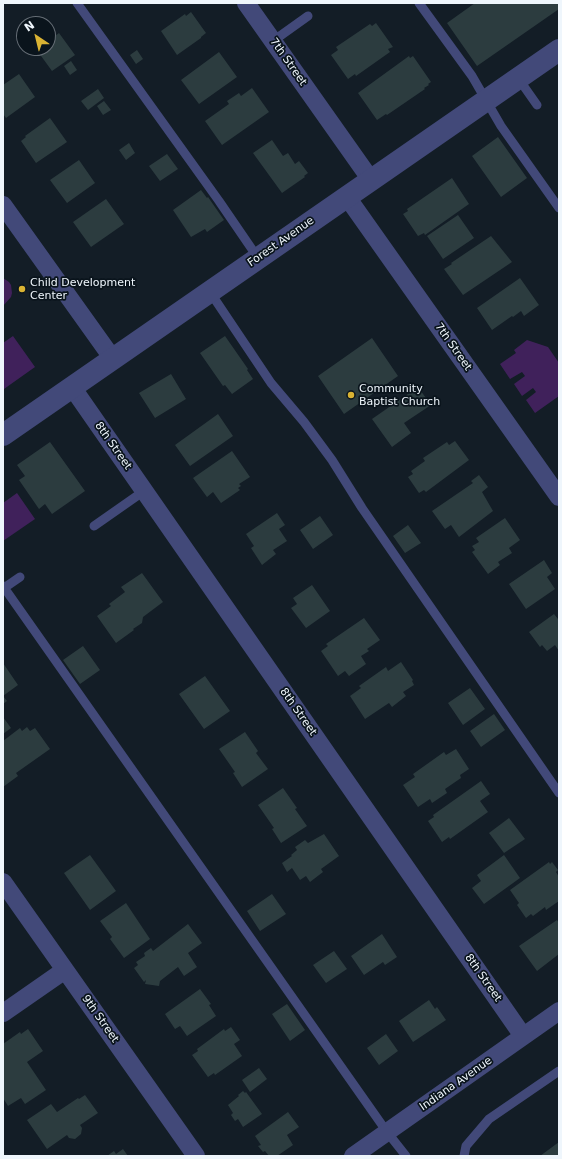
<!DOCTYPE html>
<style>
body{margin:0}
#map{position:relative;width:562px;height:1159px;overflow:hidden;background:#131d26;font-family:"DejaVu Sans",sans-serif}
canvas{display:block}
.frame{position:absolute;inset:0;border:4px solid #eff6fc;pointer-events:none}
.north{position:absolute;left:16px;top:16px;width:40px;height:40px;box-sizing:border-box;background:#0a141c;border:1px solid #666e76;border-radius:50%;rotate:325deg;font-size:11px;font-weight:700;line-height:16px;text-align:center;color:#eff6fc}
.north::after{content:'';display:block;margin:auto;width:14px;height:18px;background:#dab333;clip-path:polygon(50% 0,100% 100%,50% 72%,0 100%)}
</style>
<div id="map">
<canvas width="562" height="1159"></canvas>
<div class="frame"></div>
<div class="north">N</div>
</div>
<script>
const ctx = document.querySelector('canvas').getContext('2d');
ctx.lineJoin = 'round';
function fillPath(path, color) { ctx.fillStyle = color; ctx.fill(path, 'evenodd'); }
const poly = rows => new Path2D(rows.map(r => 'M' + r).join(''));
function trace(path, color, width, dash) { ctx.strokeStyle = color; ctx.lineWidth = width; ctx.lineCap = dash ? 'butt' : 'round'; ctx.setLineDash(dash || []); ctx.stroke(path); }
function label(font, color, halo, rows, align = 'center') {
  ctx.font = font + ' "DejaVu Sans",sans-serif'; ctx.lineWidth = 3.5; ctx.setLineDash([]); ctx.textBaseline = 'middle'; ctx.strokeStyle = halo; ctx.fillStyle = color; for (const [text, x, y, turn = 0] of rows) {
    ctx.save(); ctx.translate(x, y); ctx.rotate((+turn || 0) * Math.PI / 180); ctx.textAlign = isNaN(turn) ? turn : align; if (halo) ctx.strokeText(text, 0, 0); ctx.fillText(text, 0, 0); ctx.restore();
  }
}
fillPath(poly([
 [3,278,9,282,11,285,12,293,11,297,3,306],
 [13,336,35,367,4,389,3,387,3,343],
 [527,340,548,347,559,363,559,396,535,413,526,400,536,392,533,388,522,396,514,384,525,376,522,372,510,379,500,364,516,353,514,350],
 [17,493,35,519,3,541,3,503]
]), '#40215b');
fillPath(poly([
 [475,3,559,3,559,9,477,66,447,23],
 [191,12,206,33,201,37,201,38,177,55,161,31,185,14,186,16],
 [376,23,393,47,388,49,390,52,356,76,355,74,348,79,331,55,338,50,336,47,370,24,372,26],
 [59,33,75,55,52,71,36,49,48,48,48,41],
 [137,50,143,59,136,64,130,55],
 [219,52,237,77,199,104,181,80],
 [409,56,410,58,413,56,431,82,428,84,429,85,424,88,425,89,387,115,386,114,377,120,358,93],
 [71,61,77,70,70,75,64,66],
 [19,74,35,97,6,118,3,114,3,85],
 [252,88,269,112,222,145,205,121,229,104,227,101,239,93,241,96],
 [98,89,104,98,88,110,81,101],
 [104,101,111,110,103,115,97,106],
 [50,118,67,142,36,163,21,141,26,137,25,136],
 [498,137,527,178,501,197,472,156],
 [272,140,283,156,288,153,295,164,299,161,308,173,304,176,305,177,282,193,253,153],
 [129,143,135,153,126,160,119,150],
 [167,154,178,169,160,181,149,166],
 [79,160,95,183,67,203,50,180],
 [452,178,469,204,425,235,424,233,418,236,403,214,408,211,407,209],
 [201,190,207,198,208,197,224,220,207,232,205,229,191,237,173,210],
 [106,199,124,224,91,247,73,222],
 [458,215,474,238,443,259,427,236],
 [491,236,512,262,463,295,444,269,452,264,451,263],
 [520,278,539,305,524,316,521,311,513,317,512,316,492,330,477,308],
 [225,336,248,369,247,370,253,379,232,394,225,385,223,386,200,353],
 [372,338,398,376,344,414,318,376],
 [171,374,186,399,155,418,139,393],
 [418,387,431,405,404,423,411,433,392,447,372,419],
 [218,414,233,436,190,466,175,445],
 [455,441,469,460,426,492,424,490,419,493,408,477,413,474,411,471,425,461,423,458,447,442,449,445],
 [50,442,85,491,52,514,45,504,39,509,19,480,25,476,17,465],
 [232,451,250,477,239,484,241,486,238,488,240,490,221,503,213,492,207,497,193,478],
 [479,475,488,487,482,492,493,511,459,537,451,525,445,529,432,511,473,483,471,481],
 [277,513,285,525,279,529,287,541,273,550,276,554,262,565,251,548,254,546,246,534],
 [320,516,333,535,313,549,300,530],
 [505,518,520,540,509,548,512,553,498,562,500,565,488,574,472,552,475,550,472,546,479,542,476,538],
 [408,525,421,543,405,553,393,536],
 [544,560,552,573,547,577,555,589,526,609,509,584],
 [142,573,163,602,143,617,142,623,133,629,134,630,116,643,97,616,111,606,109,604,125,592,121,587],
 [312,585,330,611,306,628,291,608,297,604,293,598],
 [554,614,558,619,559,619,559,651,555,645,547,651,542,645,540,647,529,632],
 [364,618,380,640,367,649,369,651,361,656,366,664,349,676,345,671,338,676,321,651,328,646,326,644],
 [83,646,100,670,80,684,63,660],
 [401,662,413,680,412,681,414,685,403,692,406,696,392,707,389,703,365,719,350,696,361,688,359,686,386,667,388,671],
 [3,663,18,685,3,696,7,701,3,704],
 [205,676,230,711,204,729,179,694],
 [470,688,485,709,463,725,448,703],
 [494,714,505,730,481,747,470,731],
 [3,717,11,728,3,734],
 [27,727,30,731,35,728,50,749,16,773,18,776,3,787,3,741,20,728,22,731],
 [245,732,258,751,256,753,268,769,242,787,233,773,235,772,219,749],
 [456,749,469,769,460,775,461,778,445,789,447,793,432,803,430,799,418,807,403,785,415,777,413,774,444,752,446,755],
 [481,781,490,794,480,801,488,812,450,839,449,837,442,842,428,821,434,817,433,815],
 [283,788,297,808,295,809,307,826,281,843,272,829,274,828,258,805],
 [509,818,525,839,504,853,489,833],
 [324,834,339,856,321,869,323,872,310,882,306,876,300,880,292,868,287,872,282,863,292,856,291,855,297,850,295,847,305,840,308,843],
 [90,855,116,891,90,910,64,873],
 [504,855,520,878,484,904,472,888,481,881,477,875],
 [549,862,550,864,552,862,558,870,556,872,559,877,559,901,546,910,545,907,533,916,531,914,526,918,517,905,519,903,510,890],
 [272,894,286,914,260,931,247,911],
 [126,903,150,939,124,958,110,939,112,937,100,921],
 [557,920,559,923,559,954,537,971,519,946],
 [188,924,202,943,188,953,197,967,184,976,178,967,160,981,159,986,145,984,146,980,144,982,134,968,138,965,136,962,145,956,144,953,151,948,153,951],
 [382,934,397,957,385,965,383,962,364,975,351,956],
 [334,951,347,969,326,983,313,965],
 [200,989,211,1004,209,1005,216,1016,187,1036,180,1026,175,1029,165,1014],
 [429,1000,435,1009,437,1007,446,1020,413,1042,399,1021],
 [287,1004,305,1030,290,1041,272,1014],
 [231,1027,240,1040,234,1044,242,1056,215,1075,214,1073,208,1077,192,1055,198,1051,197,1049,224,1029,225,1031],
 [28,1029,43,1051,27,1062,46,1090,25,1104,21,1098,8,1106,3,1098,3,1044,20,1032,21,1034],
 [386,1034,398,1051,379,1065,367,1048],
 [259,1068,267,1079,250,1092,242,1080],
 [243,1091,245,1093,246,1092,262,1114,243,1127,238,1119,235,1121,231,1115,233,1113,228,1105,239,1096,238,1095],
 [85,1095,98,1113,80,1125,82,1128,81,1134,75,1139,69,1138,67,1135,47,1149,27,1120,51,1104,57,1112,78,1098,79,1099],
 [288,1112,299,1127,287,1135,293,1145,277,1156,269,1156,265,1151,263,1152,258,1146,261,1145,255,1136],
 [559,1142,559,1156,540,1156],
 [123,1149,128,1156,107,1156,114,1151,116,1154]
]), '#2c3c3f');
trace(poly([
 [77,3,219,201,258,258],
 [419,3,472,76,501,126,559,208],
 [273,41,308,16],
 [518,78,537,105],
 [210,292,271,383,304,422,332,460,362,508,559,793],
 [94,526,144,491],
 [3,586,387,1132,406,1156],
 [4,588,20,577],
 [464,1156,466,1146,489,1119,559,1071]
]), '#424979', 9);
trace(poly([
 [246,3,371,180],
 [347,197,559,497],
 [3,205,113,359],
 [72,387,523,1036],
 [3,882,196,1156],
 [3,1013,65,970],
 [353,1156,559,1011]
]), '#424979', 18);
trace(poly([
 [3,435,559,50]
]), '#424979', 22);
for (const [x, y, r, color] of [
 [22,289,4,"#dab333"],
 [351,395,4,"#dab333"]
]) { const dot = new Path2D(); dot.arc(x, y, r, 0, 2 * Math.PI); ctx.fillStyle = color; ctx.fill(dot); trace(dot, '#0a141c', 1.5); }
label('11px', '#eff6fc', '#0a141c', [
 ["7th Street",288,62,55],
 ["Forest Avenue",281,242,-35],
 ["7th Street",453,347,55],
 ["8th Street",113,446,55],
 ["8th Street",298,712,55],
 ["8th Street",483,978,55],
 ["9th Street",100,1019,55],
 ["Indiana Avenue",456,1084,-35]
]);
label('11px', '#eff6fc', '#0a141c', [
 ["Child Development",30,283],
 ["Center",30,296],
 ["Community",359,389],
 ["Baptist Church",359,402]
], 'left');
</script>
